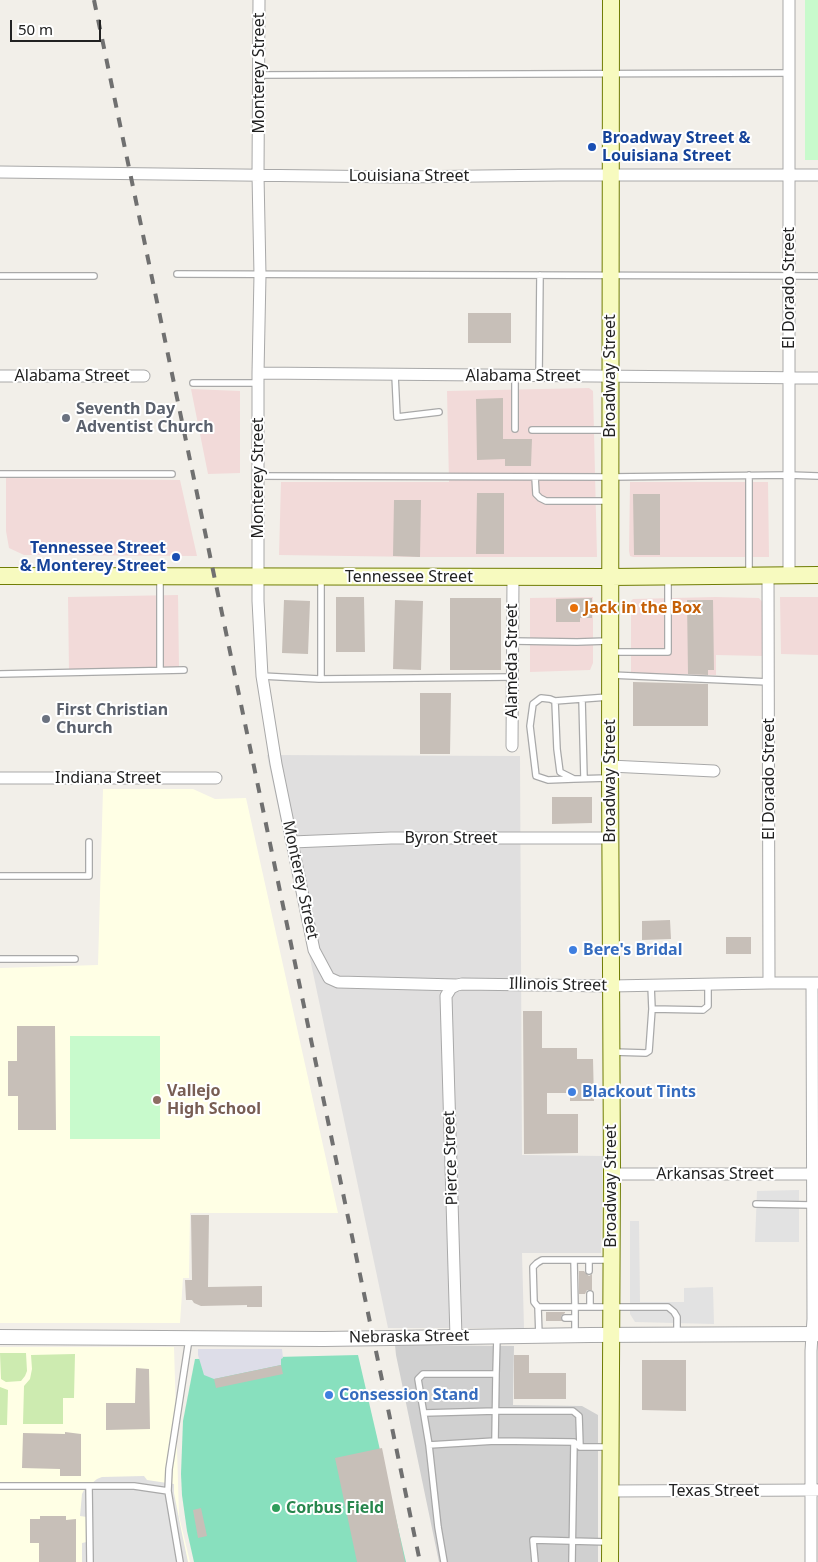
<!DOCTYPE html>
<style>
body{margin:0}
#map{position:relative;width:818px;height:1562px;overflow:hidden;background:#f2efe9;font-family:"Noto Sans",sans-serif}
canvas{display:block}
.scale{position:absolute;left:10px;top:20px;width:91px;height:22px;box-sizing:border-box;border:2px solid #222;border-top:0;padding-left:6px;font-size:15px;line-height:18px;white-space:nowrap;color:#222;-webkit-text-stroke:4px #fff;paint-order:stroke}
</style>
<div id="map">
<canvas width="818" height="1562"></canvas>
<div class="scale">50 m</div>
</div>
<script>
const ctx = document.querySelector('canvas').getContext('2d');
ctx.lineJoin = 'round';
function fillPath(path, color) { ctx.fillStyle = color; ctx.fill(path, 'evenodd'); }
const poly = rows => new Path2D(rows.map(r => 'M' + r).join(''));
function trace(path, color, width, dash) { ctx.strokeStyle = color; ctx.lineWidth = width; ctx.lineCap = dash ? 'butt' : 'round'; ctx.setLineDash(dash || []); ctx.stroke(path); }
function label(font, color, halo, rows, align = 'center') {
  ctx.font = font + ' "Noto Sans",sans-serif'; ctx.lineWidth = 4; ctx.setLineDash([]); ctx.textBaseline = 'middle'; ctx.strokeStyle = halo; ctx.fillStyle = color; for (const [text, x, y, turn = 0] of rows) {
    ctx.save(); ctx.translate(x, y); ctx.rotate((+turn || 0) * Math.PI / 180); ctx.textAlign = isNaN(turn) ? turn : align; if (halo) ctx.strokeText(text, 0, 0); ctx.fillText(text, 0, 0); ctx.restore();
  }
}
fillPath(poly([
 [267,755,520,756,522,1155,603,1156,601,1253,522,1253,524,1328,388,1328]
]), '#e0dfdf');
fillPath(poly([
 [589,388,593,391,597,557,420,557,279,555,281,482,449,482,447,391],
 [191,389,240,391,240,473,208,474],
 [6,478,180,480,197,556,24,555,9,548,6,531],
 [630,482,768,482,769,557,633,557,630,556,629,551],
 [178,595,179,668,69,671,68,597],
 [593,597,593,663,590,670,530,672,530,598],
 [715,597,759,598,764,604,764,656,716,655,716,675,631,673,631,601,633,599],
 [780,597,818,597,818,655,781,654]
]), '#f2dad9');
fillPath(poly([
 [103,789,193,789,215,799,246,798,338,1213,190,1213,189,1278,183,1278,180,1323,0,1323,0,968,98,965],
 [0,1347,174,1347,179,1516,190,1562,0,1562]
]), '#ffffe5');
fillPath(poly([
 [395,1345,514,1346,513,1405,582,1406,598,1415,598,1562,439,1562,396,1355]
]), '#d0d0d0');
fillPath(poly([
 [0,1353,26,1353,27,1371,25,1376,21,1381,6,1382,1,1379],
 [75,1354,74,1398,63,1398,63,1424,23,1424,24,1386,30,1379,32,1369,31,1355],
 [0,1387,8,1390,7,1425,0,1425]
]), '#cdebb0');
fillPath(poly([
 [805,0,818,0,818,160,805,160],
 [70,1036,160,1036,160,1139,70,1139]
]), '#c8facc');
fillPath(poly([
 [358,1355,406,1562,194,1562,187,1531,182,1495,181,1474,183,1421,195,1359]
]), '#88e0be');
fillPath(poly([
 [799,1190,799,1242,755,1242,757,1191],
 [630,1221,639,1221,640,1302,684,1302,684,1288,713,1287,714,1324,635,1322,630,1314],
 [144,1476,147,1480,174,1484,174,1493,181,1529,188,1562,82,1562,82,1543,87,1542,87,1517,80,1516,82,1494,84,1490,97,1479,102,1477]
]), '#e2e2e2');
fillPath(poly([
 [198,1349,282,1349,283,1358,281,1359,281,1365,214,1379,204,1375,198,1355]
]), '#dddde8');
fillPath(poly([
 [468,313,511,313,511,343,468,343],
 [503,398,503,439,532,439,531,466,505,466,505,459,477,460,476,399],
 [477,493,504,493,504,554,476,554],
 [633,494,660,494,660,555,634,555],
 [394,500,421,500,420,557,393,556],
 [336,597,364,597,365,652,336,652],
 [450,598,501,598,501,670,450,670],
 [592,598,592,618,580,618,580,622,556,622,556,599],
 [284,600,310,601,308,654,282,653],
 [395,600,423,601,421,670,393,669],
 [687,600,713,600,714,670,708,670,708,675,688,674],
 [633,682,708,684,708,726,633,726],
 [420,693,451,693,450,754,420,754],
 [552,797,592,797,592,823,552,824],
 [670,920,671,939,642,940,642,921],
 [726,937,751,937,751,954,726,954],
 [523,1011,542,1011,542,1048,577,1048,577,1059,593,1059,594,1101,570,1101,570,1093,547,1093,547,1114,578,1114,578,1153,524,1154],
 [17,1026,55,1026,56,1130,18,1130,18,1096,8,1096,8,1061,17,1061],
 [191,1215,209,1215,208,1287,262,1286,262,1307,247,1307,247,1305,201,1306,194,1303,192,1300,186,1300,185,1280,192,1280],
 [579,1271,584,1271,589,1276,592,1274,592,1290,587,1290,585,1294,579,1294],
 [546,1312,565,1312,565,1313,561,1316,562,1321,546,1321],
 [514,1355,529,1355,529,1373,566,1373,566,1399,514,1399],
 [642,1360,686,1360,686,1411,642,1410],
 [281,1365,283,1374,216,1388,214,1379],
 [136,1368,149,1369,150,1429,106,1430,106,1403,135,1403],
 [65,1432,81,1434,81,1476,60,1476,60,1469,22,1468,23,1433,65,1434],
 [382,1448,405,1562,357,1562,335,1458],
 [201,1508,207,1536,198,1538,193,1510],
 [40,1516,66,1516,66,1520,76,1519,76,1562,39,1562,39,1543,30,1543,30,1519,40,1519]
]), '#c7bfb8');
const service = poly([
 [260,75,789,73],
 [177,274,818,276],
 [0,276,94,276],
 [395,375,397,417,439,412],
 [515,376,515,429],
 [539,376,540,275],
 [193,383,258,383],
 [532,430,608,430],
 [0,474,172,474],
 [259,476,610,477,789,475,818,476],
 [535,477,536,494,540,498,546,501,608,501],
 [749,573,749,475],
 [321,578,321,679],
 [512,641,577,642,608,641],
 [611,652,668,652,668,578],
 [160,670,160,579],
 [0,674,184,670],
 [611,675,769,682],
 [262,676,319,679,512,677],
 [582,699,584,778],
 [555,701,608,697],
 [574,779,548,780,536,776,530,726,533,704,541,698,550,699,555,701,557,749,560,772,574,779,608,778],
 [0,876,89,876,89,842],
 [0,959,75,959],
 [651,985,652,1009],
 [613,1052,646,1053,649,1051,652,1009,703,1010,708,1006,708,984],
 [756,1204,812,1205],
 [574,1260,575,1307,538,1307,534,1302,533,1267,537,1263,542,1260,609,1260],
 [589,1260,589,1271],
 [590,1294,590,1307],
 [538,1307,539,1336],
 [565,1318,575,1318],
 [575,1335,575,1307,668,1307,674,1312,677,1317,677,1335],
 [496,1374,497,1336],
 [424,1413,496,1411,573,1411,579,1416,580,1447],
 [429,1445,495,1441,574,1442,580,1447,610,1447],
 [0,1486,134,1486,168,1491],
 [89,1487,90,1562],
 [180,1562,168,1491,169,1469,189,1339],
 [444,1562,438,1527,429,1445,418,1379,423,1374,496,1374,495,1441],
 [535,1562,533,1540,608,1542],
 [572,1562,574,1442]
]);
const minor = poly([
 [259,0,258,175,260,275,258,373,258,601,262,676,276,764,314,950,329,978,338,982,457,985,462,984,611,986,769,983,818,983],
 [0,172,400,177,560,175,818,175],
 [258,373,818,378],
 [0,376,144,376],
 [768,575,769,983],
 [789,575,789,0],
 [512,746,513,577],
 [610,766,714,771],
 [0,778,216,778],
 [292,842,391,838,610,838],
 [612,1174,818,1174],
 [456,1337,446,996,451,988,457,985],
 [610,1491,818,1490],
 [811,1562,811,1351,813,1319,812,983]
]);
const tertiary = poly([
 [0,1337,324,1339,590,1335,818,1334]
]);
const secondary = poly([
 [0,576,610,577,818,575],
 [610,1562,612,1174,610,766,611,0]
]);
trace(service, '#a9a9a9', 8);
trace(minor, '#a9a9a9', 13);
trace(tertiary, '#a9a9a9', 16);
trace(secondary, '#707d05', 18);
trace(service, '#fff', 5.5);
trace(minor, '#fff', 11);
trace(tertiary, '#fff', 14);
trace(secondary, '#f7fabf', 16);
trace(poly([
 [94,0,420,1562]
]), '#707070', 4, [10, 10]);
for (const [x, y, r, color] of [
 [592,147,5,"#1a4fb4"],
 [66,418,5,"#6b7280"],
 [176,557,5,"#1a4fb4"],
 [574,608,5,"#e8710a"],
 [46,719,5,"#6b7280"],
 [573,950,5,"#3f7fe0"],
 [572,1092,5,"#3f7fe0"],
 [157,1100,5,"#8d6e63"],
 [329,1395,5,"#3f7fe0"],
 [276,1508,5,"#2e9e5b"]
]) { const dot = new Path2D(); dot.arc(x, y, r, 0, 2 * Math.PI); ctx.fillStyle = color; ctx.fill(dot); trace(dot, '#fff', 2); }
label('16px', '#222', '#fff', [
 ["Monterey Street",259,73,-90],
 ["Louisiana Street",409,176],
 ["El Dorado Street",789,288,-90],
 ["Alabama Street",72,376],
 ["Alabama Street",523,376],
 ["Broadway Street",610,376,-90],
 ["Monterey Street",258,478,-90],
 ["Tennessee Street",409,577],
 ["Alameda Street",512,661,-90],
 ["Indiana Street",108,778],
 ["El Dorado Street",769,779,-90],
 ["Broadway Street",610,781,-90],
 ["Byron Street",451,838],
 ["Monterey Street",300,880,78],
 ["Illinois Street",558,985,1],
 ["Pierce Street",451,1158,-92],
 ["Arkansas Street",715,1174],
 ["Broadway Street",611,1186,-90],
 ["Nebraska Street",409,1337,-1],
 ["Texas Street",714,1491]
]);
label('bold 16px', '#164399', '#fff', [
 ["Broadway Street &",602,138],
 ["Louisiana Street",602,156],
 ["Tennessee Street",166,548,"right"],
 ["& Monterey Street",166,566,"right"]
], 'left');
label('bold 16px', '#5b616d', '#fff', [
 ["Seventh Day",76,409],
 ["Adventist Church",76,427],
 ["First Christian",56,710],
 ["Church",56,728]
], 'left');
label('bold 16px', '#c56008', '#fff', [
 ["Jack in the Box",584,608]
], 'left');
label('bold 16px', '#366cbe', '#fff', [
 ["Bere's Bridal",583,950],
 ["Blackout Tints",582,1092],
 ["Consession Stand",339,1395]
], 'left');
label('bold 16px', '#785e54', '#fff', [
 ["Vallejo",167,1091],
 ["High School",167,1109]
], 'left');
label('bold 16px', '#27864d', '#fff', [
 ["Corbus Field",286,1508]
], 'left');
</script>
